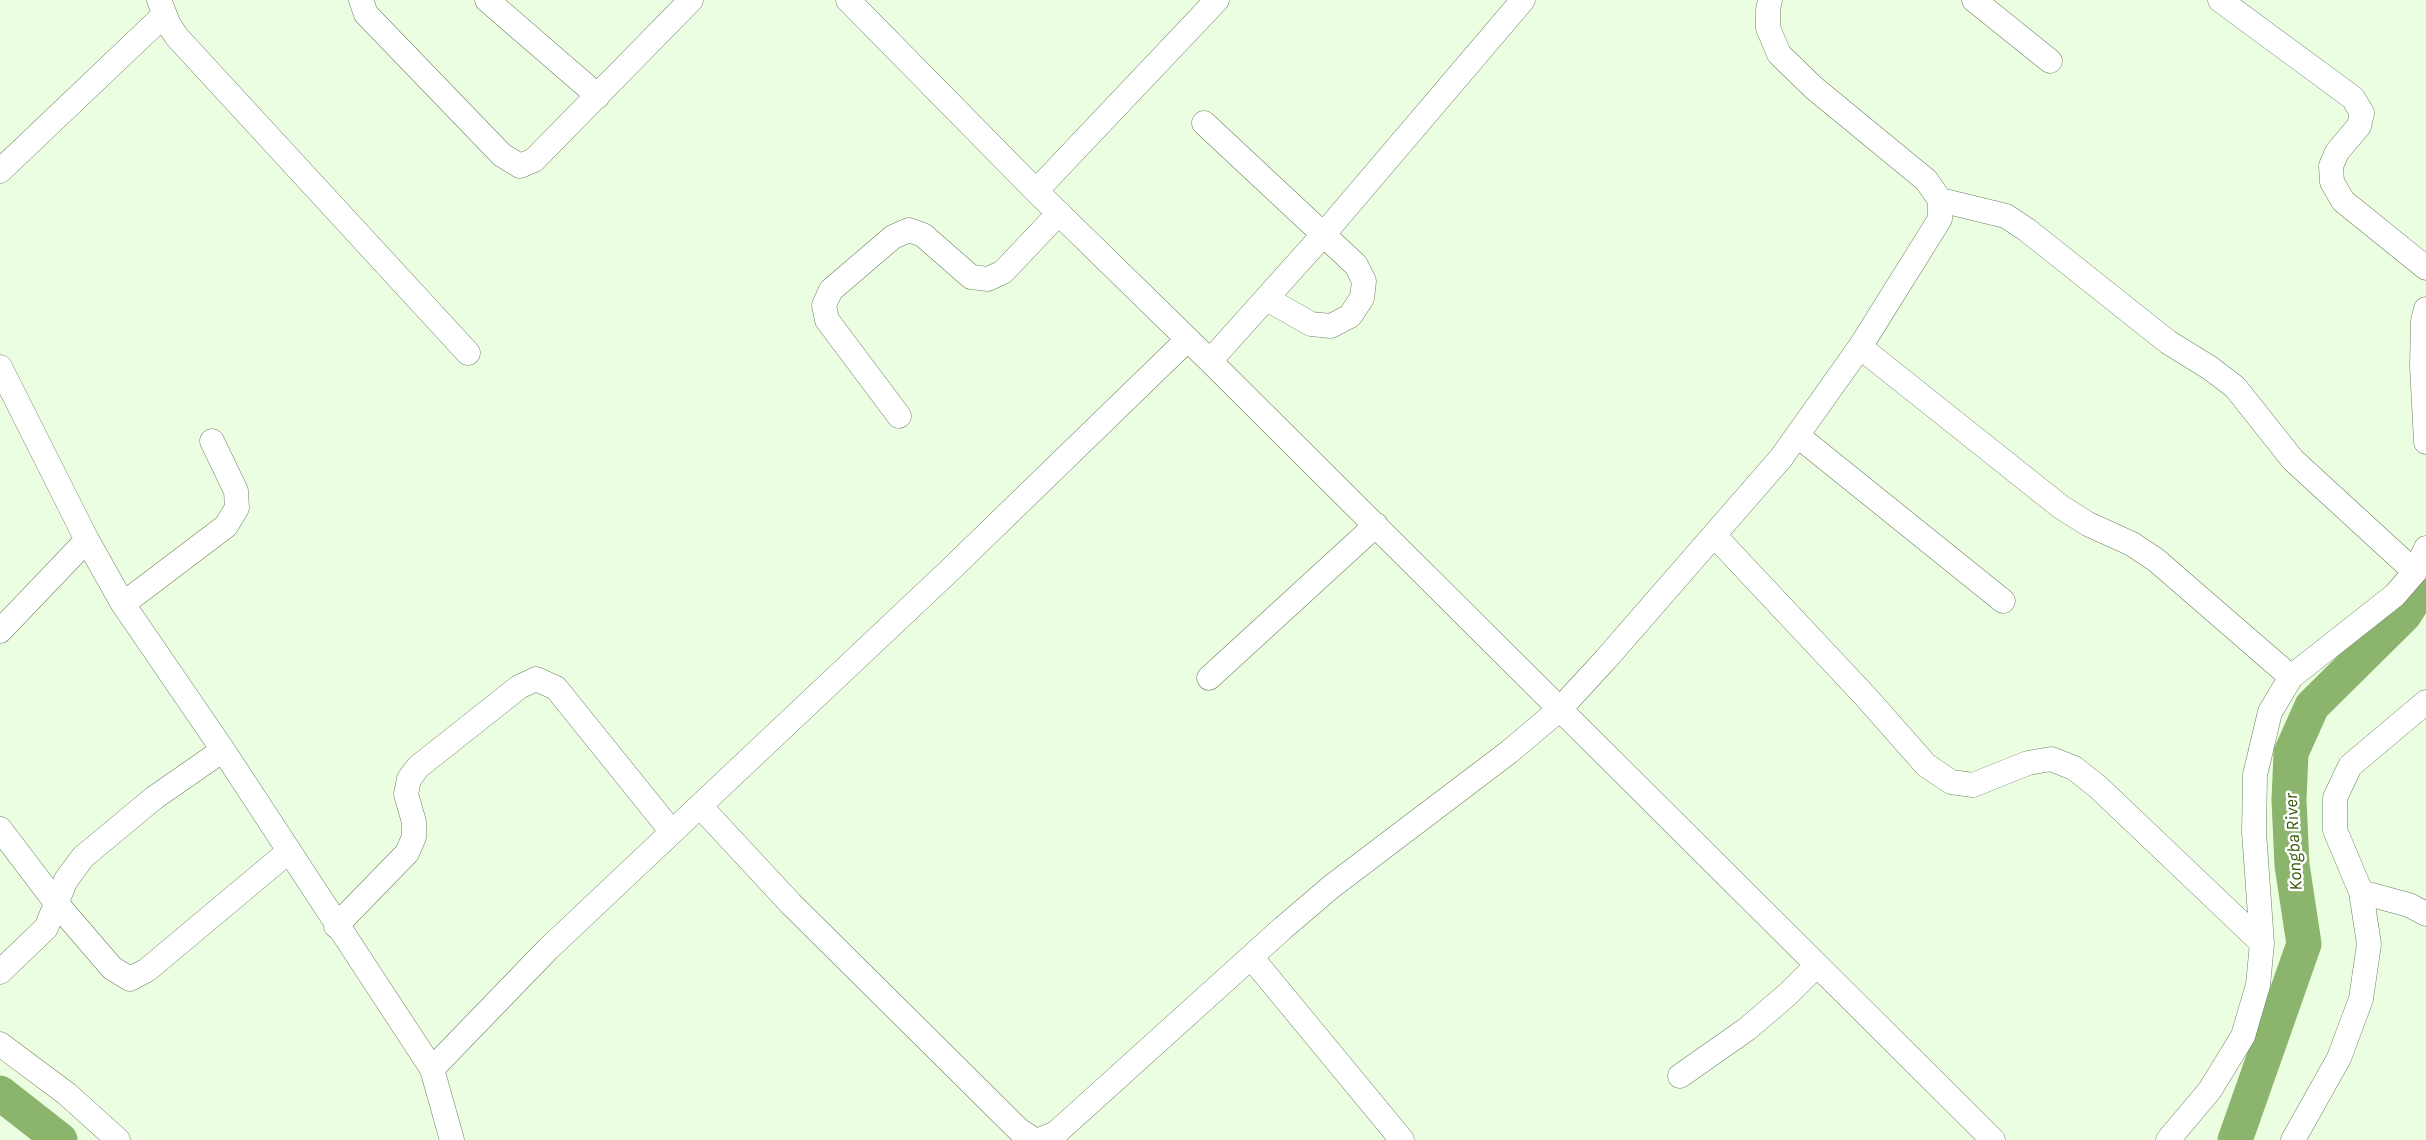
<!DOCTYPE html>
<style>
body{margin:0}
canvas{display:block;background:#ecfee1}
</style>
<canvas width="2426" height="1140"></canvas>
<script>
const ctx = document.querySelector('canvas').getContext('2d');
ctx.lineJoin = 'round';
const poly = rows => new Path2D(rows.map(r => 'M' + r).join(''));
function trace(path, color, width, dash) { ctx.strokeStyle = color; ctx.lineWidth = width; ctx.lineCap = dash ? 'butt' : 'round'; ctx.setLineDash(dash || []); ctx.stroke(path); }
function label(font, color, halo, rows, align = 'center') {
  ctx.font = font + ' Karla,sans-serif'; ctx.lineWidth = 5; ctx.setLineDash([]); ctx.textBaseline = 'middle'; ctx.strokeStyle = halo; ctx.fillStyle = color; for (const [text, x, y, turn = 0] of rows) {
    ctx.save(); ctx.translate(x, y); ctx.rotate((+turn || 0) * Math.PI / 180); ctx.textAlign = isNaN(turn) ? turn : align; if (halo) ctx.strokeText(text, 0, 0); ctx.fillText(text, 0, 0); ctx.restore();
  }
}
trace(poly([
 [0,1093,60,1140],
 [2235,1140,2304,944,2292,865,2289,800,2291,753,2312,706,2404,615,2426,581]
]), '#8bb46c', 35);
const minor = poly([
 [159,0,169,25,177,37,468,353],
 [361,0,366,14,502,155,520,166,534,160,691,0],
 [487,0,598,96],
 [848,0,1036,191,1210,361,1993,1140],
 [1974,0,2050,61],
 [2220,0,2353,98,2362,113,2359,126,2337,152,2331,166,2332,182,2343,201,2426,268],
 [1204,123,1356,265,1364,281,1362,298,1350,316,1331,326,1311,324,1267,299],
 [0,171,164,15],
 [1036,191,1217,0],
 [1940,200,2006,216,2027,230,2168,342,2210,368,2235,387,2293,460,2415,572],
 [2426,309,2423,321,2422,366,2426,442],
 [1860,347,2061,507,2088,524,2132,544,2156,560,2291,677],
 [1210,361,1323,235,1523,0],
 [0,367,87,540,123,604,223,750,432,1069,452,1140],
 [899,416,827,320,824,305,831,290,893,237,909,230,923,235,971,277,988,279,1003,272,1059,213],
 [1798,436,2003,601],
 [1714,535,1866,697,1926,765,1951,782,1973,785,2028,763,2051,759,2074,768,2098,787,2262,943],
 [123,604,226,526,237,508,236,491,212,441],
 [0,631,87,540],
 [1209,678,1376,525],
 [700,806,791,904,1019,1130,1034,1140],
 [0,829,57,904,112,968,130,979,147,970,288,852],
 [2361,892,2409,905,2426,914],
 [336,926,407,853,414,837,414,822,406,794,409,779,418,767,519,687,536,679,556,688,672,832],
 [1251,957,1402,1140],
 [0,972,46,928,66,880,83,857,154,798,223,750],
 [0,1044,67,1094,118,1140],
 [432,1069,548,949,949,571,1187,340],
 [1680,1076,1747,1029,1788,994,1817,965],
 [1039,1140,1056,1133,1283,928,1331,887,1509,752,1560,709,1606,659,1781,458,1860,347,1940,219,1940,200,1926,180,1814,88,1779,54,1768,28,1768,10,1770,0],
 [2168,1140,2210,1090,2243,1036,2258,985,2262,943,2254,832,2255,775,2270,712,2291,677,2395,595,2415,572,2426,548],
 [2293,1140,2339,1058,2361,999,2369,944,2361,892,2335,830,2335,798,2350,766,2426,702]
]);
trace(minor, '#707f65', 25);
trace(minor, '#fff', 24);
label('italic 18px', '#335809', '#fff', [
 ["Kongba River",2294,842,-93]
]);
</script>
